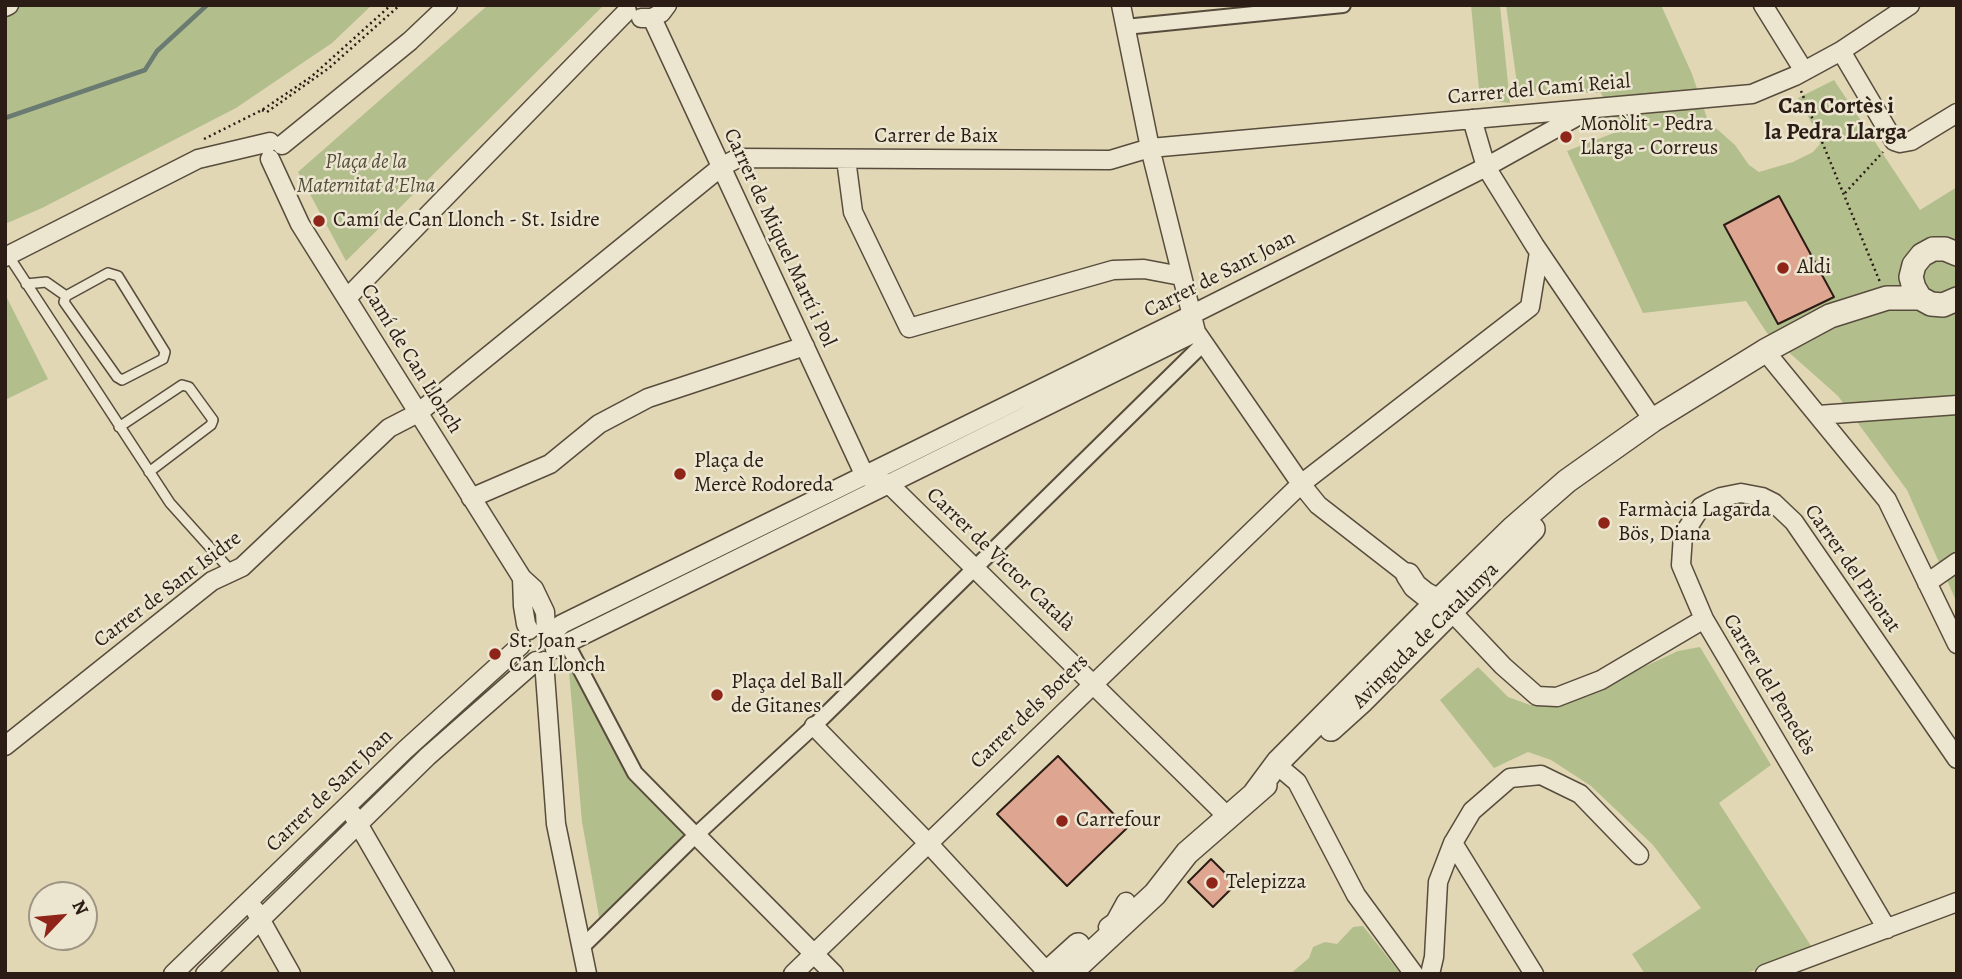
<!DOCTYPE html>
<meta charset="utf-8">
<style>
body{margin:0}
#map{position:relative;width:1962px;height:979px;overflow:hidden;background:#e1d7b5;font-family:Alegreya,serif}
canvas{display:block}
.frame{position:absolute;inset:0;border:7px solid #2b1d15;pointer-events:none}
.north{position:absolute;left:28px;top:881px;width:70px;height:70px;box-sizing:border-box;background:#ece5cf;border:2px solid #9f9585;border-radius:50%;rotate:64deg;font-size:19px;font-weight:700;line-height:28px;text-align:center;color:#2b1d15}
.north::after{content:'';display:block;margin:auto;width:24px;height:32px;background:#8f2418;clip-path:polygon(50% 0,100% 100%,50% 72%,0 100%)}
</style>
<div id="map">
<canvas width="1962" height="979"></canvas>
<div class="frame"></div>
<div class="north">N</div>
</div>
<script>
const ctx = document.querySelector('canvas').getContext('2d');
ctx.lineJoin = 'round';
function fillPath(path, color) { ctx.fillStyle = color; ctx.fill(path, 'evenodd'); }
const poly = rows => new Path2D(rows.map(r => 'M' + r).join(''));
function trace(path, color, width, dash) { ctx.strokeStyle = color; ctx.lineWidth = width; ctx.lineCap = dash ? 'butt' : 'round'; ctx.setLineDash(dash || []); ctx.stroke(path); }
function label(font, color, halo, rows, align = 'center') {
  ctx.font = font + ' Alegreya,serif'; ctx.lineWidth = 5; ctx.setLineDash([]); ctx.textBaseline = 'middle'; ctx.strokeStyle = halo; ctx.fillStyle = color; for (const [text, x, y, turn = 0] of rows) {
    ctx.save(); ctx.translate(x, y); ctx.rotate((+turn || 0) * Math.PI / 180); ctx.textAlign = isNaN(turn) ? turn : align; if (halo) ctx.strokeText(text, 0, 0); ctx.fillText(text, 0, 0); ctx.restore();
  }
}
fillPath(poly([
 [5,5,372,5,332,43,236,108,42,208,5,224],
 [488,5,604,5,346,261,298,172],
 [1471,5,1500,5,1510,103,1480,100],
 [1506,5,1661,5,1692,74,1708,121,1735,145,1749,165,1759,172,1793,162,1813,152,1820,144,1817,133,1798,98,1834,80,1920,210,1957,187,1957,603,1907,490,1838,396,1767,333,1746,301,1643,313,1567,151,1619,131,1601,93,1518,91],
 [5,294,48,379,5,400],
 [1700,647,1771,765,1719,803,1815,952,1742,974,1645,974,1632,954,1701,908,1653,845,1591,786,1551,760,1528,752,1494,768,1440,700,1478,667,1508,697,1530,705,1554,705,1588,693,1678,651],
 [568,660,629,774,689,836,600,922,582,822],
 [1363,926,1401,974,1290,974,1309,958,1313,947,1325,942,1337,944,1353,927]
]), '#b3be8d');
trace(poly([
 [5,118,145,70,157,51,207,5]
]), '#6a7b72', 4.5);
const building = poly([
 [1779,196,1834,297,1778,324,1724,225,1779,196],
 [1058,756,1127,828,1067,886,997,814,1058,756],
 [1211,859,1236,884,1213,907,1188,882,1211,859]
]);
fillPath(building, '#dea690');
trace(building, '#2b1d15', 2);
const service = poly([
 [8,255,170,503,232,572],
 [108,273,118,276,165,352,163,359,122,380,117,377,64,302,66,296,108,273],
 [26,284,46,282,66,296],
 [119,427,182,385,189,387,213,420,211,425,149,472]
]);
const pedestrian = poly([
 [1125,27,1343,5],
 [566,642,635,773,696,835],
 [582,947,696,835,814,726,1204,343]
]);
const minor = poly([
 [1121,5,1150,148,1196,332,1301,484,1318,505,1408,575],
 [1763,5,1804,71],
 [5,7,9,5],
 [641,18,652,18,661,13,667,5],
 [652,18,865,476,889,484,1228,817],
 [1841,51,1894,141,1900,143,1911,141,1957,113],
 [1472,119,1486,167,1535,246,1653,420],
 [282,145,410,41,448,5],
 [270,159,300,224,522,578,534,589,545,612,546,630],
 [846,159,853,212,909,328,1113,270,1144,269,1181,276],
 [5,257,198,159,270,142],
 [347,298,627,11],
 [1765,351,1887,500,1957,644],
 [1818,415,1957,405],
 [471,498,550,464,599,424,648,398,805,346],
 [522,578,523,606,526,624,529,630],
 [1927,583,1957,562],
 [1451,611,1503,666,1537,696,1557,697,1601,680,1704,619,1887,929],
 [1704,619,1681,565,1683,535,1701,507,1710,502,1721,497,1741,493,1762,497,1774,503,1794,522,1957,759],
 [551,634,562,624,1181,320,1486,167,1585,112],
 [555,649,1196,332],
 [544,661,556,824,587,974],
 [814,726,928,843,1048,973],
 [5,746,212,581,242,567,389,428,418,413,721,167,738,158,1110,160,1150,148,1752,94,1795,76,1841,51,1910,5],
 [1284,771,1297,782,1356,895,1414,974],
 [353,815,445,974],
 [696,835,834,974],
 [1453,843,1534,974],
 [255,910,291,974],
 [1108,927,1115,922,1126,902],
 [173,974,405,750,521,645],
 [205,974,428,756,536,661],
 [793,974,1301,484,1530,307,1539,252],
 [1430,974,1434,957,1438,882,1453,843,1472,811,1510,778,1541,775,1580,794,1639,855],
 [1765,974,1957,902]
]);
const tertiary = poly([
 [1957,254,1945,249,1933,249,1922,255,1914,265,1911,277,1914,288,1920,298,1931,304,1943,305,1957,299],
 [1408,575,1415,586,1425,594,1438,601,1450,597],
 [1331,729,1362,701,1533,529],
 [1255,793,1278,762,1438,601,1512,529,1567,481,1653,420,1765,351,1830,316,1887,298,1920,298],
 [1046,974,1078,945],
 [1069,974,1155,894,1187,853,1265,785]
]);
trace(service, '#584c3d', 12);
trace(pedestrian, '#584c3d', 18);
trace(minor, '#584c3d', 21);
trace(tertiary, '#584c3d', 26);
trace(poly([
 [1801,91,1880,282],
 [262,110,267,112,329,68,400,5],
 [204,139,262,110,311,77,391,5],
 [1845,193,1883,152]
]), '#2b1d15', 2.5, [2, 3.5]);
trace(service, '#ece5cf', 9);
trace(pedestrian, '#ece5cf', 14);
trace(minor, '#ece5cf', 18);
trace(tertiary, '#ece5cf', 23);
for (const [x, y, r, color] of [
 [1566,137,7,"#8f2418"],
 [319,221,7,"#8f2418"],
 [1783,268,7,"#8f2418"],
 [680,474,7,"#8f2418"],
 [1604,523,7,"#8f2418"],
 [495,654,7,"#8f2418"],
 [717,695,7,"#8f2418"],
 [1062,821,7,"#8f2418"],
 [1212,883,7,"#8f2418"]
]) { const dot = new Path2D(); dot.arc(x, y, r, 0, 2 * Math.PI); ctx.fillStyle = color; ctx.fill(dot); trace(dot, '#ece5cf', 2.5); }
label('21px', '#2b1d15', '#ece5cf', [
 ["Carrer del Camí Reial",1539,90,-5],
 ["Carrer de Baix",936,137],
 ["Carrer de Miquel Martí i Pol",779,238,65],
 ["Carrer de Sant Joan",1220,275,-27],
 ["Camí de Can Llonch",411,359,58],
 ["Carrer de Victor Català",1000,560,44],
 ["Carrer del Priorat",1852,569,55],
 ["Carrer de Sant Isidre",168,590,-37],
 ["Avinguda de Catalunya",1426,636,-45],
 ["Carrer del Penedès",1769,685,59],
 ["Carrer dels Boters",1030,712,-44],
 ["Carrer de Sant Joan",330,791,-44]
]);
label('21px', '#2b1d15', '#ece5cf', [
 ["Monòlit - Pedra",1580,125],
 ["Llarga - Correus",1580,149],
 ["Camí de Can Llonch - St. Isidre",333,221],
 ["Aldi",1797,268],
 ["Plaça de",694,462],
 ["Mercè Rodoreda",694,486],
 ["Farmàcia Lagarda",1618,511],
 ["Bös, Diana",1618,535],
 ["St. Joan -",509,642],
 ["Can Llonch",509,666],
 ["Plaça del Ball",731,683],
 ["de Gitanes",731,707],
 ["Carrefour",1076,821],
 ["Telepizza",1226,883]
], 'left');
label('italic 21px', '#544d39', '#ece5cf', [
 ["Plaça de la",366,163],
 ["Maternitat d'Elna",366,187]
]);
label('bold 23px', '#2b1d15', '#ece5cf', [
 ["Can Cortès i",1836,107],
 ["la Pedra Llarga",1836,133]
]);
</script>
